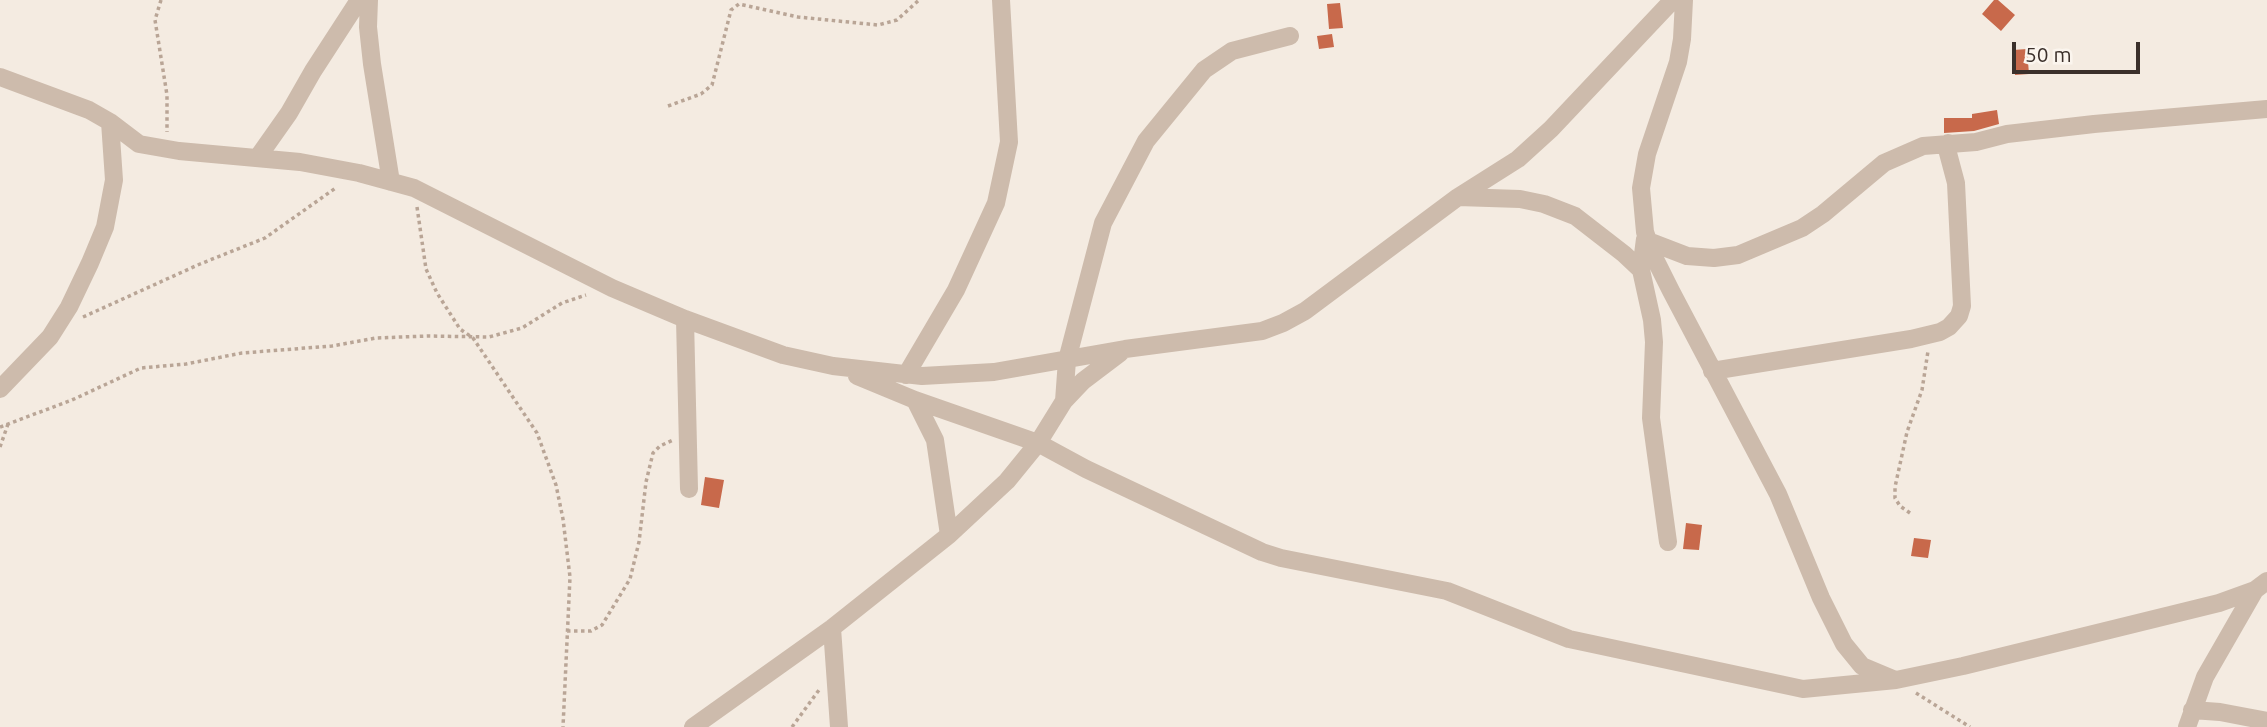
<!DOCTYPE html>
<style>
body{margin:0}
#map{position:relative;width:2267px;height:727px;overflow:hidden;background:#f4ebe1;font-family:Ubuntu,sans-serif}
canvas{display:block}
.scale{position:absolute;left:2012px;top:42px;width:128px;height:32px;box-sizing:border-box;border:4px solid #3b302b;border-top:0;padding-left:9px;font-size:21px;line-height:24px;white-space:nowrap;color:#3b302b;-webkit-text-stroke:5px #fbf5ee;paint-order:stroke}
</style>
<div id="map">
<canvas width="2267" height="727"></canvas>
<div class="scale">50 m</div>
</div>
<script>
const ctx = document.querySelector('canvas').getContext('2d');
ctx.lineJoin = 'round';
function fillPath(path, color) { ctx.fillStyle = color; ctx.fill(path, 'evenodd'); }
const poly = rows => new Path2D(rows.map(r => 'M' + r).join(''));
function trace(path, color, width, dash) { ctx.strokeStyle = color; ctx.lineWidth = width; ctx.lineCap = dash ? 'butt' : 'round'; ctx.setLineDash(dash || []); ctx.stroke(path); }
fillPath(poly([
 [1994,0,1998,0,2015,15,2001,31,1982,14],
 [1340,3,1343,28,1329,29,1327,4],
 [1332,34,1334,47,1319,49,1317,36],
 [2027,49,2029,74,2015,75,2013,50],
 [1997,110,1999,124,1974,131,1944,133,1944,118,1972,118,1972,114],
 [705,477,724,480,719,508,701,505],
 [1686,523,1702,525,1699,550,1683,549],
 [1914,538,1931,540,1928,558,1911,556]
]), '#c8694b');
trace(poly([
 [161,0,155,20,167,95,167,132],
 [668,106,701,94,712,85,731,10,739,4,798,17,878,25,897,20,919,0],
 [417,207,426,269,437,293,460,329,473,338,537,433,556,485,563,519,570,577,563,727],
 [83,317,200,264,265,238,337,187],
 [0,427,72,400,141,368,186,364,242,353,332,346,376,338,428,336,489,337,522,328,562,303,586,295],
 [0,447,8,424],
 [1910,513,1900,506,1895,498,1895,487,1907,432,1922,390,1928,351],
 [567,631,591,631,602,625,630,579,639,542,646,482,653,453,660,446,673,440],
 [1916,693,1970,727],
 [792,727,819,690]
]), '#b9a596', 3.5, [3.5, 3.5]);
trace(poly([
 [369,0,368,27,372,64,391,182],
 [1684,0,1682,39,1678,62,1647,154,1641,188,1645,232,1653,255,1671,291,1778,494,1821,598,1844,644,1862,666,1893,679],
 [0,77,89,110,110,122,139,144,179,151,300,162,359,173,414,188,612,288,685,319,783,355,833,366,922,376,994,372,1125,349,1262,331,1283,323,1305,311,1458,197,1518,159,1551,129,1669,4,1675,0],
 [258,157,289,113,313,71,359,0],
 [1458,197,1520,199,1544,204,1575,216,1624,254,1641,270],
 [1645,239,1641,270,1652,320,1654,342,1651,418,1668,542],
 [1648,241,1687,256,1714,258,1738,255,1802,228,1823,214,1884,163,1923,146,1976,142,2007,134,2094,124,2267,109],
 [685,319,689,489],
 [1712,371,1911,339,1940,332,1949,327,1959,316,1962,306,1956,183,1948,153,1948,143],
 [906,375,956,290,996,203,1009,142,1001,0],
 [857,376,915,400,1038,443,1086,469,1262,552,1281,558,1447,591,1569,639,1803,689,1896,680,1963,666,2219,603,2255,590,2267,581],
 [0,389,50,337,69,307,90,263,105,227,114,180,110,122],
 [915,400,935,440,949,535],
 [1064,401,1067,360,1103,223,1146,141,1204,70,1232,51,1290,36],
 [832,628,839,727],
 [2192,710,2220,712,2267,721],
 [693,727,832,628,949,535,1007,481,1038,443,1064,401,1083,381,1120,353],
 [2187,727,2205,677,2255,590]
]), '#cdbbac', 18);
</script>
